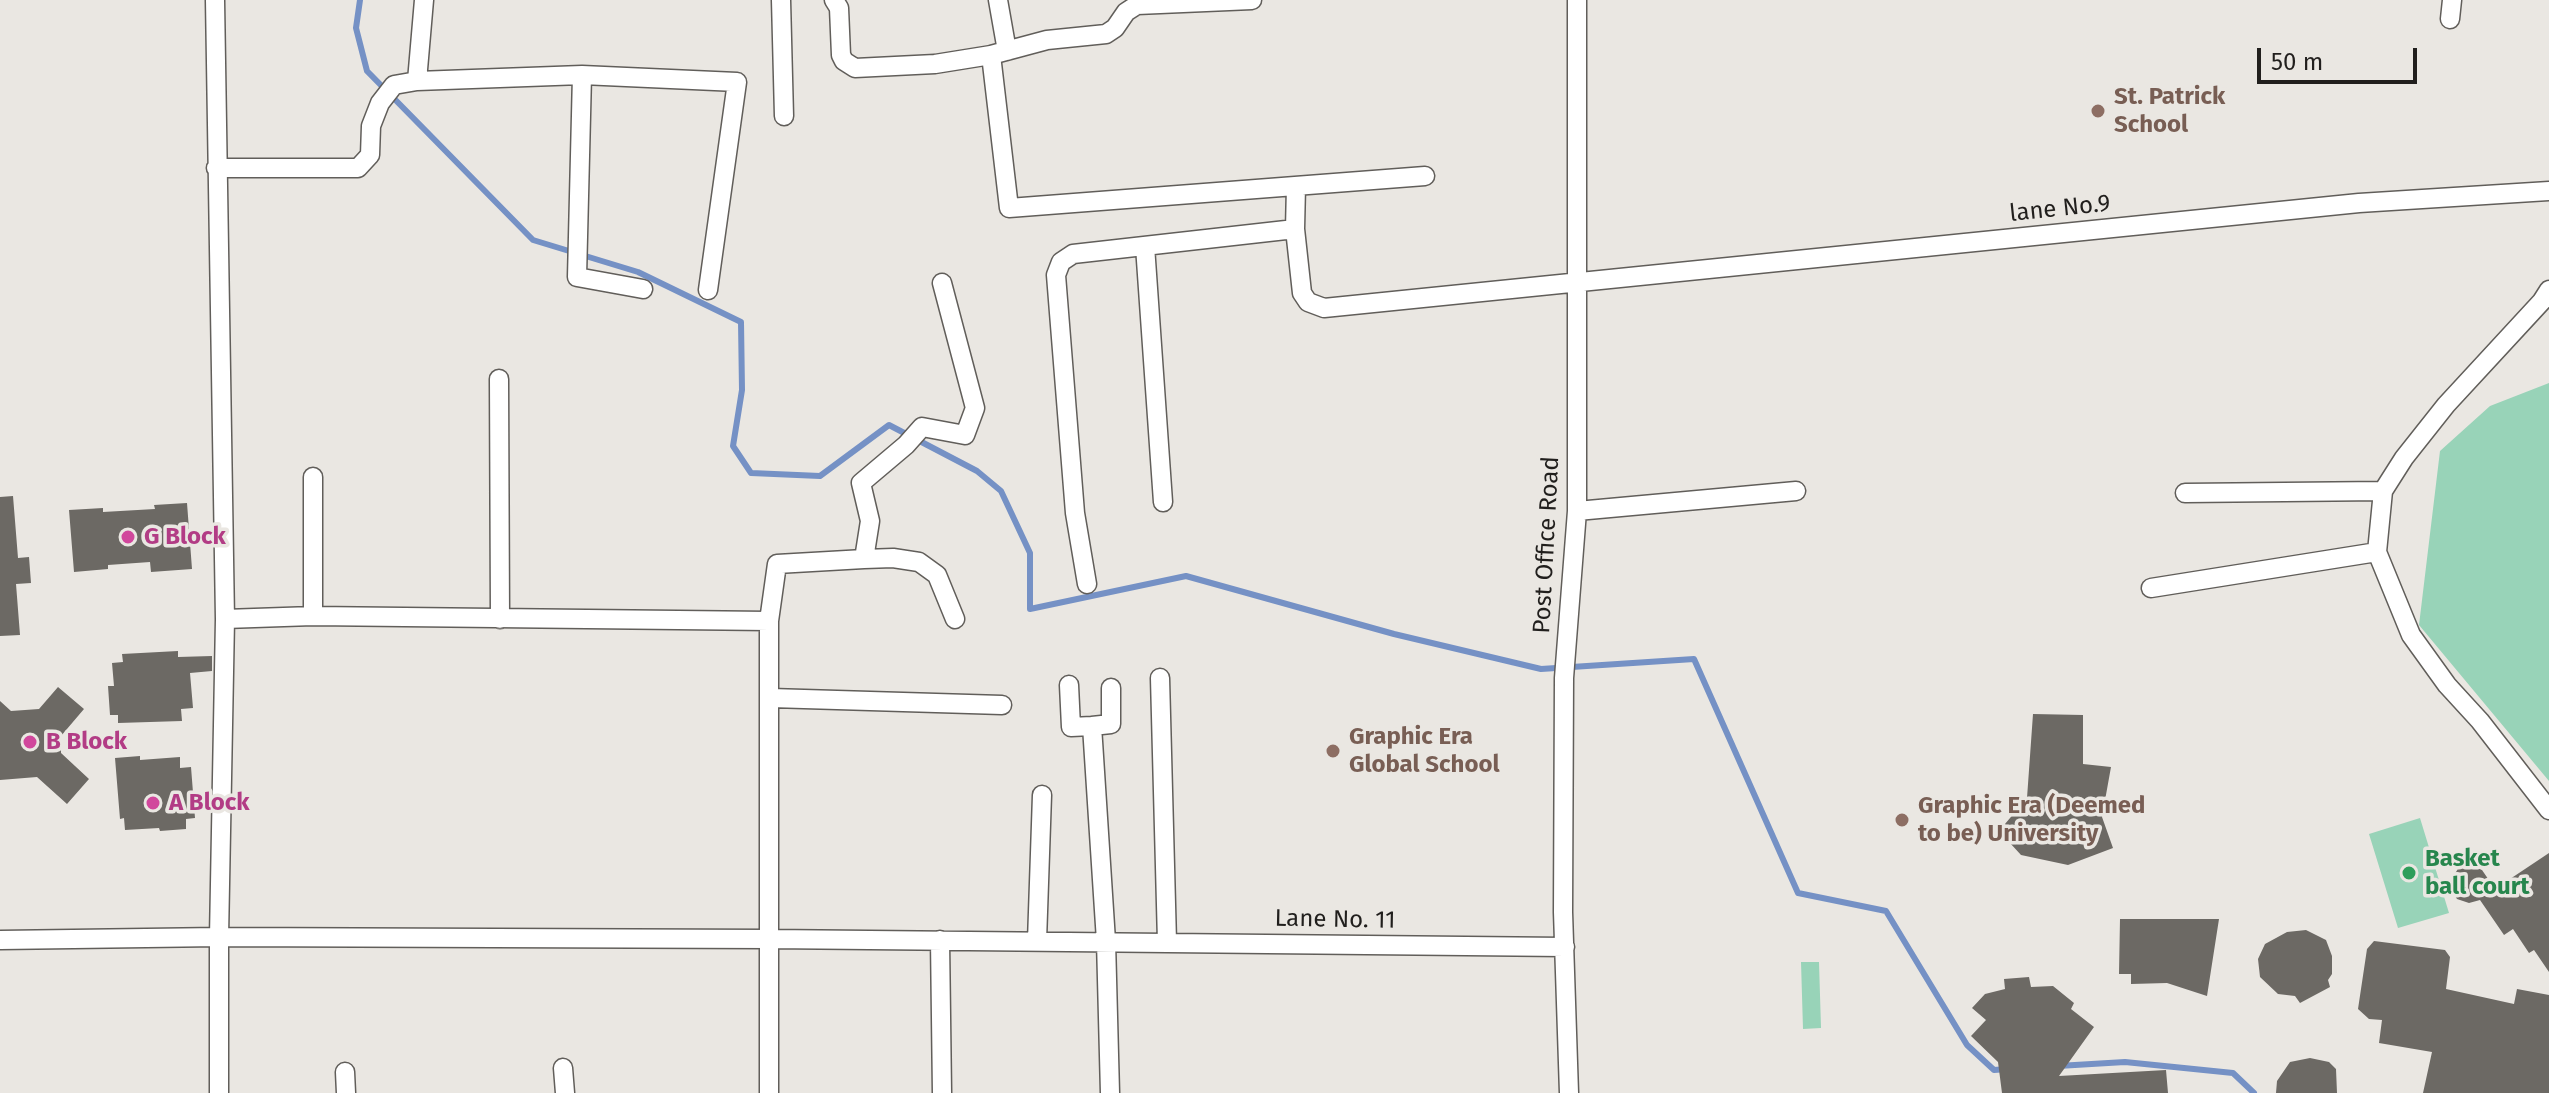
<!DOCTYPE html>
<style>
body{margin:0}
#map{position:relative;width:2549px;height:1093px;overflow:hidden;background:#eae7e2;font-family:"Fira Sans",sans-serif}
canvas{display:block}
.scale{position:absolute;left:2257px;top:48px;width:160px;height:36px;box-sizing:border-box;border:4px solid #211f1d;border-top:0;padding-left:10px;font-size:24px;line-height:28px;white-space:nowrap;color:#211f1d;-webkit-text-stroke:6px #eae7e2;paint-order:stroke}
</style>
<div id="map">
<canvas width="2549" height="1093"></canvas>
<div class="scale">50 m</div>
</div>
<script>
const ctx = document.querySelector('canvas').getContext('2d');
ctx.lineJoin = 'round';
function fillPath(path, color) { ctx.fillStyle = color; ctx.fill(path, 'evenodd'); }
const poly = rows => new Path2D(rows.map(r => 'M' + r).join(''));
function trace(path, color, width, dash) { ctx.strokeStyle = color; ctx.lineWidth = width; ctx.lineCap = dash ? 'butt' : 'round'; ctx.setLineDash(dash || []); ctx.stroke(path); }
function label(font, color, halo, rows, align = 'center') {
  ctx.font = font + ' "Fira Sans",sans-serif'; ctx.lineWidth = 7; ctx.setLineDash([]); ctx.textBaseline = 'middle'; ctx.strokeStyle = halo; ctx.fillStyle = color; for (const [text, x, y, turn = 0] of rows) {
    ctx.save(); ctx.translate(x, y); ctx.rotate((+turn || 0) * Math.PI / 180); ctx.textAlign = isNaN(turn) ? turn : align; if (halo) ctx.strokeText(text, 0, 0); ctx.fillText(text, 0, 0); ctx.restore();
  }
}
fillPath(poly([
 [2549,383,2549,781,2419,625,2440,451,2490,406],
 [2420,818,2449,913,2398,928,2369,834],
 [1801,962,1819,962,1821,1028,1803,1029]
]), '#98d3b8');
trace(poly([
 [360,0,356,28,367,71,533,240,638,272,741,322,742,390,733,446,751,473,820,476,889,425,977,471,1001,491,1030,553,1030,609,1186,576,1394,634,1541,669,1694,659,1798,893,1886,911,1967,1045,1994,1070,2007,1069],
 [2058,1066,2125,1062,2233,1073,2254,1093]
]), '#7591c5', 6);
fillPath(poly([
 [13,496,18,558,29,557,31,583,16,584,20,635,0,636,0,497],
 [187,503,192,569,151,572,150,562,108,565,108,569,74,572,69,510,103,508,103,512,155,509,154,505],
 [178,651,178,657,212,656,212,671,190,673,193,708,181,709,182,721,118,723,118,715,110,715,108,686,114,686,112,663,123,662,122,654],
 [58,687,84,709,61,736,61,753,89,779,67,804,37,777,0,780,0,701,11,711,39,709],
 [2033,714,2083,715,2083,764,2111,767,2102,817,2113,848,2068,865,2021,855,1999,831,2027,798],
 [140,756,140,760,180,757,180,768,191,767,195,818,186,819,186,829,160,831,159,828,125,830,124,818,120,819,115,758],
 [2549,853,2549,972,2534,950,2529,953,2513,929,2504,935,2480,900,2469,903,2457,899,2450,888,2450,882,2459,867,2471,865,2482,870,2495,889],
 [2120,919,2219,919,2207,996,2167,983,2131,984,2131,974,2119,974],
 [2306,930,2326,940,2332,956,2332,974,2328,980,2330,987,2300,1003,2295,996,2278,994,2260,977,2258,959,2265,944,2287,932],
 [2374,941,2445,950,2450,957,2446,989,2514,1004,2517,989,2549,995,2549,1093,2423,1093,2432,1052,2379,1043,2382,1020,2369,1019,2358,1009,2367,949],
 [2029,977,2031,987,2053,986,2074,1003,2071,1009,2094,1027,2059,1076,2166,1070,2168,1093,2002,1093,1998,1062,1971,1036,1986,1020,1972,1008,1985,994,2005,989,2004,979],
 [2310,1058,2329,1062,2336,1069,2337,1093,2276,1093,2277,1081,2290,1062]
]), '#6c6964');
const street = poly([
 [215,0,225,619,219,937,219,1093],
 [424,0,417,81,582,75,737,82,708,290],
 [781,0,784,116],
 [834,0,839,8,841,55,844,61,855,68,935,64,991,55,1047,40,1106,34,1115,28,1126,12,1137,5,1252,0],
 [998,0,1007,51],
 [2450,19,2452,0],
 [991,55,1009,208,1425,176],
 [582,75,577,277,643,289],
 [216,168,358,168,370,155,371,126,380,103,394,85,417,81],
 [1296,186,1295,229,1302,293,1308,302,1324,308,2359,203,2549,191],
 [1145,246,1163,502],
 [2549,290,2542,301,2446,405,2404,458,2383,491,2377,552,2411,635,2447,685,2480,721,2549,810],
 [499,379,500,619],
 [313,477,313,616],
 [2185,493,2383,491],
 [1577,511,1796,491],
 [864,559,893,558,919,562,937,575,955,619],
 [1087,584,1075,513,1056,275,1061,262,1073,254,1295,229],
 [2151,588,2377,552],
 [225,619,313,616,769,621],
 [1160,678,1167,942],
 [1069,685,1071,727,1092,726,1106,941,1110,1093],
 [771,698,1002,705],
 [1092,726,1111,724,1111,688],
 [0,940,219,937,770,939,1565,947],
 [940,940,942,1093],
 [1037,941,1042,795],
 [563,1068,565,1093],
 [345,1072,346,1093],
 [769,1093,769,621,777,564,864,559,870,521,861,483,906,445,922,427,965,435,975,408,942,283],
 [1569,1093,1563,912,1564,678,1577,511,1577,0]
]);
trace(street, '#615e5a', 21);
trace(street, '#fff', 18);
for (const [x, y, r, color] of [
 [2098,111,8,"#8d6e63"],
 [128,537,8,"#d1479c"],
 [30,742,8,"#d1479c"],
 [1333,751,8,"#8d6e63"],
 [153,803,8,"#d1479c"],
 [1902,820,8,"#8d6e63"],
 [2409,873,8,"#2e9e5b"]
]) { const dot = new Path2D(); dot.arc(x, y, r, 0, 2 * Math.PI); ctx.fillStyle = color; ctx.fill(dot); trace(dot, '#eae7e2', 3); }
label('bold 24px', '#785e54', '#eae7e2', [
 ["St. Patrick",2114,97],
 ["School",2114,125],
 ["Graphic Era",1349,737],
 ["Global School",1349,765],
 ["Graphic Era (Deemed",1918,806],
 ["to be) University",1918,834]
], 'left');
label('24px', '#211f1d', '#eae7e2', [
 ["lane No.9",2060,209,-6],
 ["Post Office Road",1547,545,-87],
 ["Lane No. 11",1335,920,1]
]);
label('bold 24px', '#b23c85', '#eae7e2', [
 ["G Block",144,537],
 ["B Block",46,742],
 ["A Block",169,803]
], 'left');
label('bold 24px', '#27864d', '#eae7e2', [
 ["Basket",2425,859],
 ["ball court",2425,887]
], 'left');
</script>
